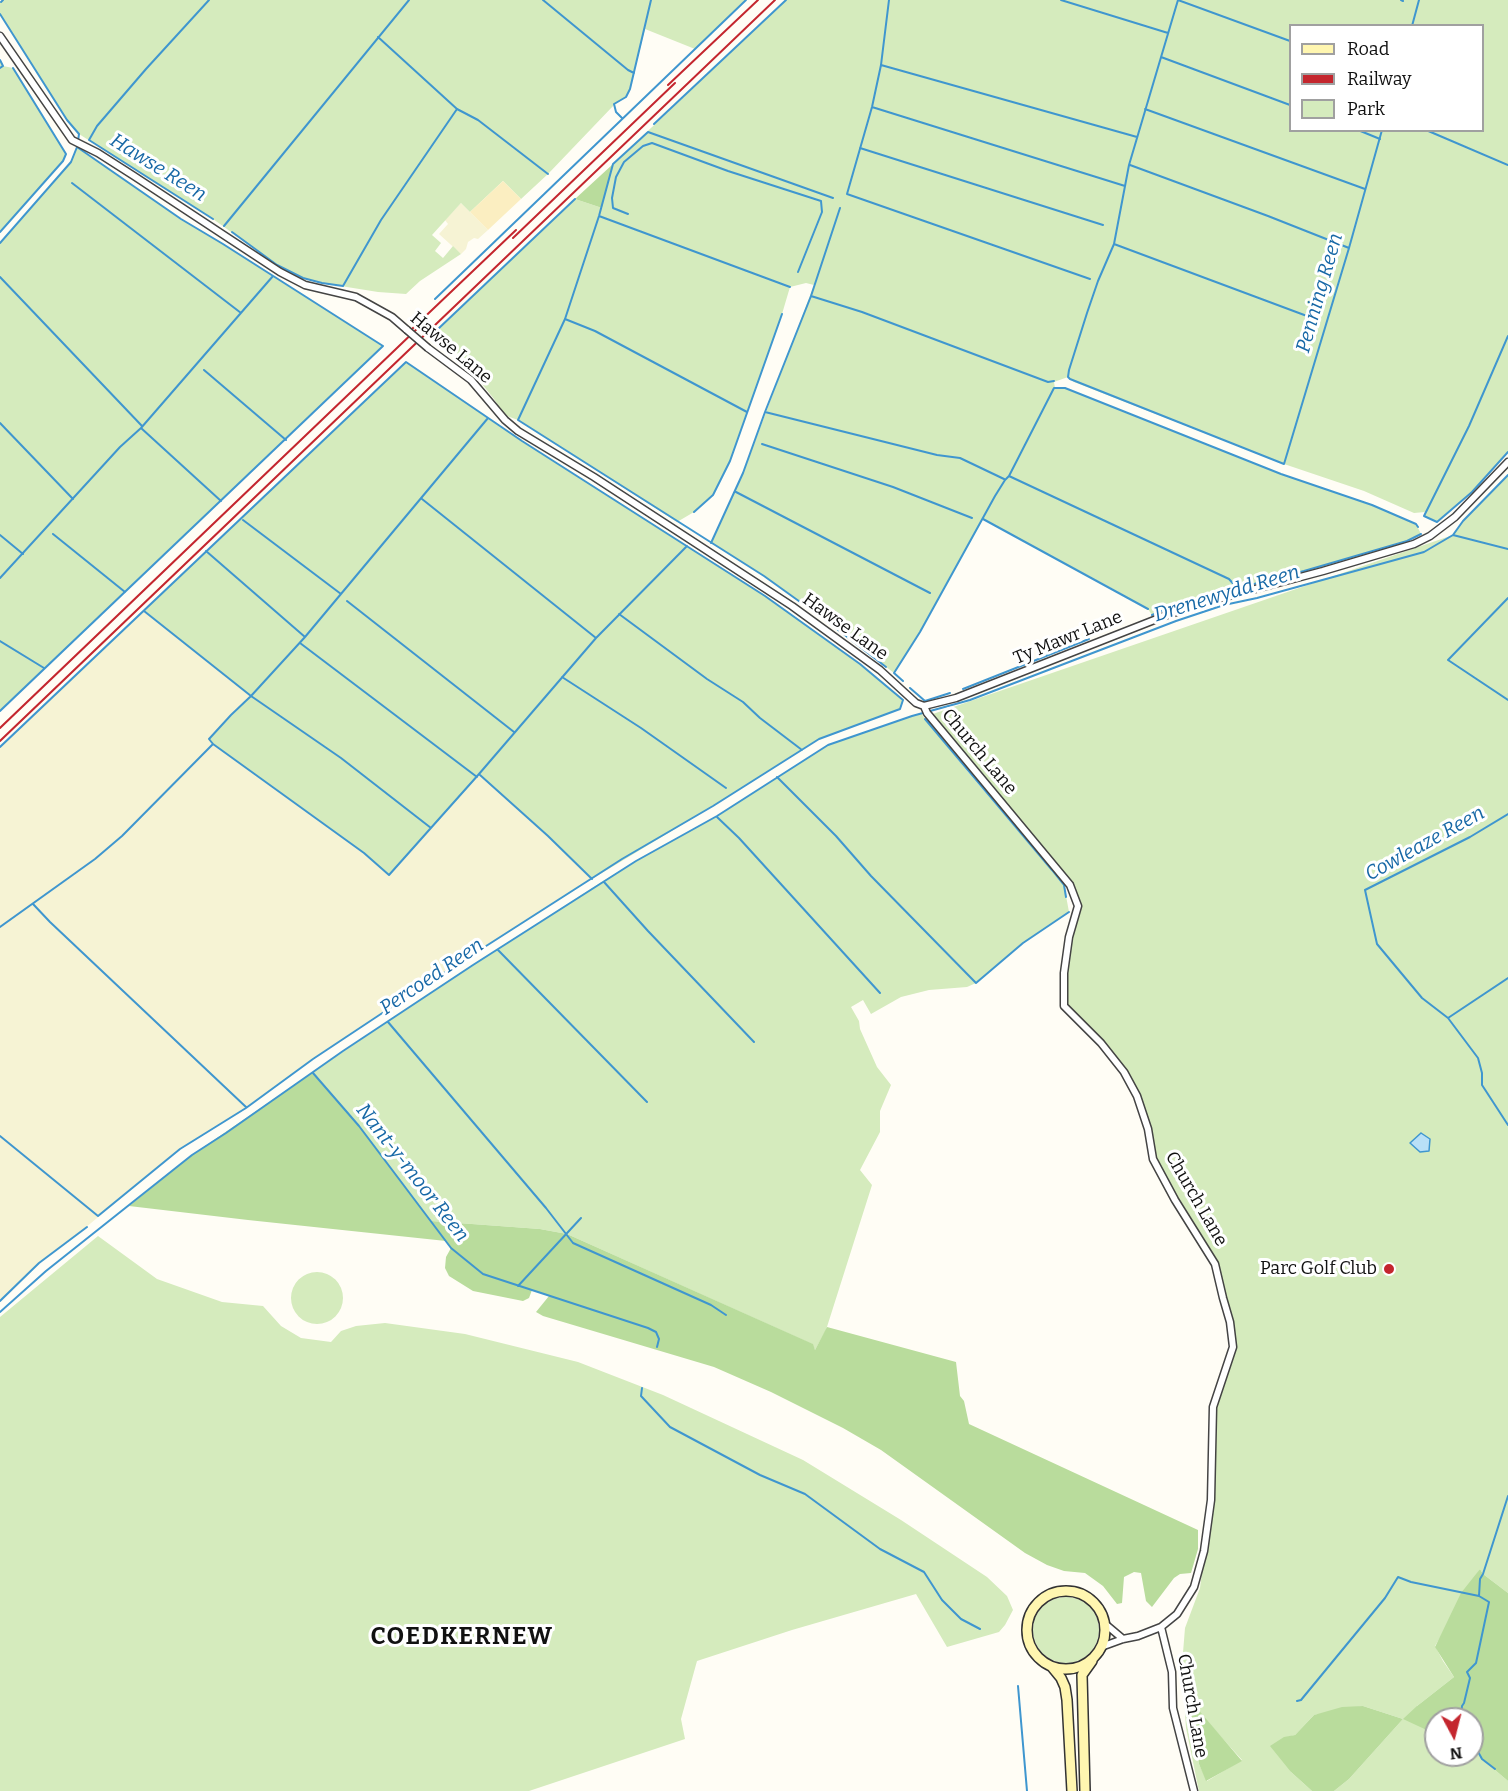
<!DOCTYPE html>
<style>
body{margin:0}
#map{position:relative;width:1508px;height:1791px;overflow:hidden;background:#fffdf5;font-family:Bitter,serif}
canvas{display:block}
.legend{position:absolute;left:1289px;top:24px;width:195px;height:108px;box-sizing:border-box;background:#fff;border:2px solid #a0a0a0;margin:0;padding:8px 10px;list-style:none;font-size:18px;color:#111}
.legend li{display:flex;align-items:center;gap:12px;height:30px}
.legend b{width:30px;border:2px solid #a0a0a0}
.north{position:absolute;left:1424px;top:1707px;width:60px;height:60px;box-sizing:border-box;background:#fff;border:2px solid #a0a0a0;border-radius:50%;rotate:173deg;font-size:16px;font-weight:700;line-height:24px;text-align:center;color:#111}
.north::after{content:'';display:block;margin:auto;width:21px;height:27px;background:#c4262e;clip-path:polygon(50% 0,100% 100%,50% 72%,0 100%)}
</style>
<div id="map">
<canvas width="1508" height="1791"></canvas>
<ul class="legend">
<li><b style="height:8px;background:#fff6b0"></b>Road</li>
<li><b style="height:8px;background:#c4262e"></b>Railway</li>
<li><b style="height:16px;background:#d5ebbd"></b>Park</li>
</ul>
<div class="north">N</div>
</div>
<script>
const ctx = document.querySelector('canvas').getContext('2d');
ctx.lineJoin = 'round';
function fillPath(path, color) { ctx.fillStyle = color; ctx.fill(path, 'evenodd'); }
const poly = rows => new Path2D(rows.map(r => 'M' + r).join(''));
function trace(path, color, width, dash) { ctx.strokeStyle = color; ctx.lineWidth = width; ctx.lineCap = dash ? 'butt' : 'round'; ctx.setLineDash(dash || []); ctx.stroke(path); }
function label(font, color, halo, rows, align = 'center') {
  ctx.font = font + ' Bitter,serif'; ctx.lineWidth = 6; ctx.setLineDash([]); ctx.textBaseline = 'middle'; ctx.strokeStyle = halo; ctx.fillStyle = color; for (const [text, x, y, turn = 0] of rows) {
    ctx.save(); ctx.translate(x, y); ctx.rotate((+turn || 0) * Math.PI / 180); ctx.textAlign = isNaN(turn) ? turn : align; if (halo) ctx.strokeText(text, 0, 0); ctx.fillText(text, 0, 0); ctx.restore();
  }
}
fillPath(poly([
 [461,203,488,230,478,239,474,238,468,242,466,249,461,254,439,234,448,224,445,220],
 [144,611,251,696,231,715,209,739,213,744,364,853,389,874,479,774,548,836,592,879,408,996,313,1059,246,1108,180,1149,73,1238,39,1263,0,1301,0,747]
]), '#f6f3d4');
fillPath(poly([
 [3,0,746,0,695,49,645,29,630,89,626,97,614,105,548,174,521,199,503,181,470,212,461,203,432,235,441,243,435,251,443,258,453,246,461,254,420,281,406,294,378,292,322,283,303,278,277,265,213,219,79,134,67,120,0,14,0,3],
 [786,0,1508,0,1508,452,1472,492,1437,522,1424,516,1425,512,1414,513,1364,491,1284,464,1074,382,1068,377,1054,382,1055,388,1065,388,1281,474,1372,505,1416,524,1421,534,1407,541,1304,571,1181,603,1152,615,1148,609,1115,590,983,519,920,632,894,673,828,622,764,576,711,543,743,473,814,285,806,283,790,287,782,314,730,461,713,495,694,512,677,522,518,420,504,415,494,399,438,329,575,199,602,208,613,164],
 [1290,26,1482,26,1482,130,1290,130],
 [0,60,3,66,13,68,66,154,63,161,0,232],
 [77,147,181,219,223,244,383,346,0,711,0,243,71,162],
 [406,362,522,441,766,596,860,664,900,697,903,700,900,709,819,739,713,806,592,879,548,836,479,775,389,875,364,853,213,744,209,739,251,696,144,611],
 [1508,475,1508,1593,1483,1574,1480,1569,1435,1646,1443,1661,1454,1677,1417,1706,1431,1732,1436,1732,1436,1755,1472,1755,1472,1745,1476,1748,1482,1759,1508,1781,1508,1791,1334,1791,1349,1779,1403,1719,1363,1706,1314,1715,1295,1735,1284,1738,1291,1772,1312,1791,1199,1791,1186,1728,1182,1665,1185,1628,1200,1588,1211,1500,1213,1407,1233,1347,1215,1264,1153,1159,1137,1096,1124,1072,1064,1006,1064,973,1078,906,1070,885,930,715,1453,535,1463,521],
 [1195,1708,1242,1760,1207,1781,1199,1764,1193,1734,1190,1718],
 [921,713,925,719,968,772,1064,885,1069,912,1023,943,976,983,967,987,929,990,901,997,871,1014,863,1000,851,1007,859,1021,860,1029,877,1067,891,1085,880,1111,880,1132,860,1170,872,1185,826,1330,815,1350,812,1344,567,1234,540,1229,431,1221,359,1126,313,1072,448,981,603,881,636,861,717,816,828,745],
 [98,1236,157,1279,222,1302,263,1306,281,1326,301,1338,331,1342,341,1331,356,1326,385,1323,465,1334,578,1362,663,1395,803,1460,901,1520,987,1577,1007,1596,1013,1610,1005,1625,999,1632,947,1647,916,1594,792,1630,697,1661,681,1719,685,1739,529,1791,0,1791,0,1317],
 '291 1298a26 26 0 1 1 52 0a26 26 0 1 1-52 0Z',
 '1033 1630a33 33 0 1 1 66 0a33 33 0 1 1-66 0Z'
]), '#d5ebbd');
fillPath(poly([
 [613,164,602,208,575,199],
 [313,1072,359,1126,431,1221,540,1229,567,1234,813,1344,815,1350,827,1327,956,1362,960,1396,964,1401,969,1424,1198,1530,1198,1549,1191,1573,1180,1574,1174,1578,1152,1607,1146,1601,1141,1573,1134,1572,1124,1577,1122,1603,1117,1604,1103,1586,1085,1573,1064,1571,1047,1565,1025,1553,881,1450,843,1428,771,1392,714,1367,543,1316,536,1312,549,1296,532,1290,529,1298,523,1301,473,1291,449,1276,445,1268,446,1257,451,1248,446,1241,248,1220,129,1206,192,1155],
 [1480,1569,1483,1574,1508,1593,1508,1781,1482,1759,1476,1748,1472,1745,1472,1719,1436,1719,1436,1732,1431,1732,1403,1719,1349,1779,1334,1791,1312,1791,1291,1772,1270,1746,1284,1737,1295,1735,1314,1715,1342,1707,1363,1706,1403,1719,1417,1706,1454,1677,1435,1647,1461,1593],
 [1196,1707,1242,1761,1206,1781,1199,1764,1190,1718,1191,1709]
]), '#b9dc9c');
fillPath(poly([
 [503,181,521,199,488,230,470,212]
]), '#fbeec1');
const water = poly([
 [1421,1133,1430,1139,1429,1151,1420,1152,1410,1143,1421,1133]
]);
fillPath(water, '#b9e0f7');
trace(water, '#3f96cf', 1.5);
trace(poly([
 [209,0,146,69,97,126,89,140,213,219],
 [543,0,628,70,634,73],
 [889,0,881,65,872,107,847,194,1090,279],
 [1061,0,1168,33],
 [1401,0,1403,1],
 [1,2,3,0],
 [0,14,67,120,79,134,78,141],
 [1412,26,1419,0],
 [378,37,457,109,478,120,548,174],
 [1290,41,1178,0,1129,165,1114,244,1098,281,1087,313,1069,370,1068,377,1070,379,1284,464,1349,248,1382,130],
 [1161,57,1290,105],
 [0,60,3,66,0,68],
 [881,65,1137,137],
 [872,107,1125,186],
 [1145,109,1365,189],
 [622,118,616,112,614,104,626,97,630,89,651,0],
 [654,124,786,0],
 [1358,130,1380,139],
 [1426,130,1508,165],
 [860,148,1103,225],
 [1130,165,1268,216,1349,248],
 [72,183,241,313],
 [833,198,648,132,613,164,599,216,565,319,518,420,764,576,828,622,886,667],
 [628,214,613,208,612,198,616,177,624,162,643,146,652,143,728,171,821,201,822,212,798,272],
 [599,216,790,287],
 [224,226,409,0],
 [0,232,63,161,66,154,13,68],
 [232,232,277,265,303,278,322,283,343,286,381,220,457,109],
 [0,243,71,162,77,147,181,219,223,244,383,346,0,711],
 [1114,244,1315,319],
 [0,277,142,426],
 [811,296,862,312,1048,382,1054,381],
 [435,299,746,0],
 [565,319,595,331,747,412],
 [438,329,575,199],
 [1508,336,1469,426,1424,516,1437,522,1472,492,1508,452],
 [204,370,286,440],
 [765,412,937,455,960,458,1004,479],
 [0,423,73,499],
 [141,428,221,501],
 [762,444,893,487,972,518],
 [1009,476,1229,579,1237,588],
 [736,492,930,593],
 [422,499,596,638],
 [694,512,713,495,730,461,782,314],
 [983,519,1148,609],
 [243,520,341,594],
 [53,534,125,592],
 [0,535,23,554],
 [1453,535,1508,549],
 [711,543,743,473,765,412,811,296,840,208],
 [206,551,305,637],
 [0,578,120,447,141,428,273,276],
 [1508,598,1448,660,1508,700],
 [347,601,514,732],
 [144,611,251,696,341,758,431,828],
 [619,614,707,679,743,702,760,718,802,750],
 [1152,615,1181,603,1304,571,1407,541,1421,534],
 [0,641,44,668],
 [300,643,477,777],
 [562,677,641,728,726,788],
 [903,681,894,673,920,632,995,496,1005,480,1009,476,1054,388,1065,388,1281,474,1372,505,1416,524,1418,527],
 [910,688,925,701,950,693],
 [963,689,1089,639],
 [925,719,1052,870,1064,885,1066,897],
 [213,744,364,853,389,875,479,774,596,638,687,546],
 [0,747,406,362,522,441,765,596,860,664,903,700,900,709,819,739,713,806,622,859,408,996,313,1059,246,1108,180,1149,98,1216,0,1136],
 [480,775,548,836,592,879],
 [777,777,836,836,871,876,976,983,1023,943,1069,912],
 [1508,814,1470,837,1365,890,1377,944,1422,998,1448,1018,1478,1058,1482,1073,1482,1085,1508,1125],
 [717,817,739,838,880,993],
 [604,882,648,931,754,1042],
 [33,904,50,922,246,1107],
 [0,927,95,859,122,836,213,744,209,739,231,715,251,696,305,637,488,418],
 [498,950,647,1102],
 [1448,1018,1508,978],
 [388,1022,546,1208,573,1243,711,1305,726,1315],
 [313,1073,359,1126,451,1248,483,1274,648,1328,656,1332,659,1339,657,1347],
 [518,1286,581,1218],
 [0,1301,39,1263,87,1227],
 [0,1312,46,1271,192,1155,226,1133,343,1051,473,965,636,861,717,816,828,745,912,716,970,700,1176,621,1224,605,1257,598,1424,552,1453,535,1463,521,1508,475],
 [642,1388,641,1396,670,1427,760,1475,805,1494,880,1549,924,1572,942,1600,961,1619,980,1629],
 [1018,1686,1027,1791],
 [1297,1701,1301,1700,1385,1598,1398,1577,1411,1582,1479,1596],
 [1458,1719,1458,1717,1461,1717,1462,1706,1464,1703,1470,1678,1467,1672,1476,1663,1489,1602,1479,1596,1480,1579,1483,1574,1508,1496],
 [1472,1745,1476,1748,1482,1759,1495,1769]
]), '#3f96cf', 2);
const street = poly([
 [0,36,72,140,98,153,134,176,280,272,305,285,356,297,392,317,407,330],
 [428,348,471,380,505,420,518,431,594,477,792,606,880,670,916,703,924,706],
 [924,706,927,713,1070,885,1078,906,1069,937,1064,973,1064,1006,1101,1043,1124,1072,1137,1096,1148,1129,1153,1159,1175,1200,1215,1264,1223,1298,1230,1322,1233,1347,1213,1407,1211,1500,1204,1551,1194,1587,1177,1614,1161,1627,1138,1636,1123,1639,1101,1647],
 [924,706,956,698,1167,615,1218,599,1323,571,1414,544,1430,536,1455,517,1508,462],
 [1104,1623,1123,1639],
 [1161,1627,1172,1672,1173,1708,1194,1791]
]);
const secondary = poly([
 '1027 1630a39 39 0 1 1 78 0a39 39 0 1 1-78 0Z',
 [1052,1667,1061,1678,1065,1687,1067,1700,1072,1791],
 [1085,1791,1082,1675,1092,1661]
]);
trace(street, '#444', 9);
trace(secondary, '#333', 12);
trace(street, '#fff', 6);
trace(secondary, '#fff6b0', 9);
trace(poly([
 [668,85,758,0],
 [513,238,675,83],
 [412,329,516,230],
 [0,728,421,325],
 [0,741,775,0]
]), '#c4262e', 2);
const streetBridge = poly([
 [407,330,428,348]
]);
trace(streetBridge, '#444', 9, []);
trace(streetBridge, '#fff', 6);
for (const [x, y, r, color] of [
 [1389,1269,6,"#c4262e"]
]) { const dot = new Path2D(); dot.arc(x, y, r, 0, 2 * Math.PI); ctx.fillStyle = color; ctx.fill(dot); trace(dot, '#fff', 2); }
label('18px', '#111', '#fff', [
 ["Hawse Lane",451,348,40],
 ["Hawse Lane",845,627,36],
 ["Ty Mawr Lane",1068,638,-22],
 ["Church Lane",979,752,50],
 ["Church Lane",1196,1199,60],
 ["Church Lane",1192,1706,80]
]);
label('18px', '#111', '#fff', [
 ["Parc Golf Club",1377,1269]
], 'right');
label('italic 20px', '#1768a6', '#fff', [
 ["Hawse Reen",158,168,32],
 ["Penning Reen",1320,293,-74],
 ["Drenewydd Reen",1227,594,-17],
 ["Cowleaze Reen",1425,844,-29],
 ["Percoed Reen",432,977,-34],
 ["Nant-y-moor Reen",412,1173,52]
]);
ctx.letterSpacing = '1.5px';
label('bold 24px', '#111', '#fff', [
 ["COEDKERNEW",462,1637]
]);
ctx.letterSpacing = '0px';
</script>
